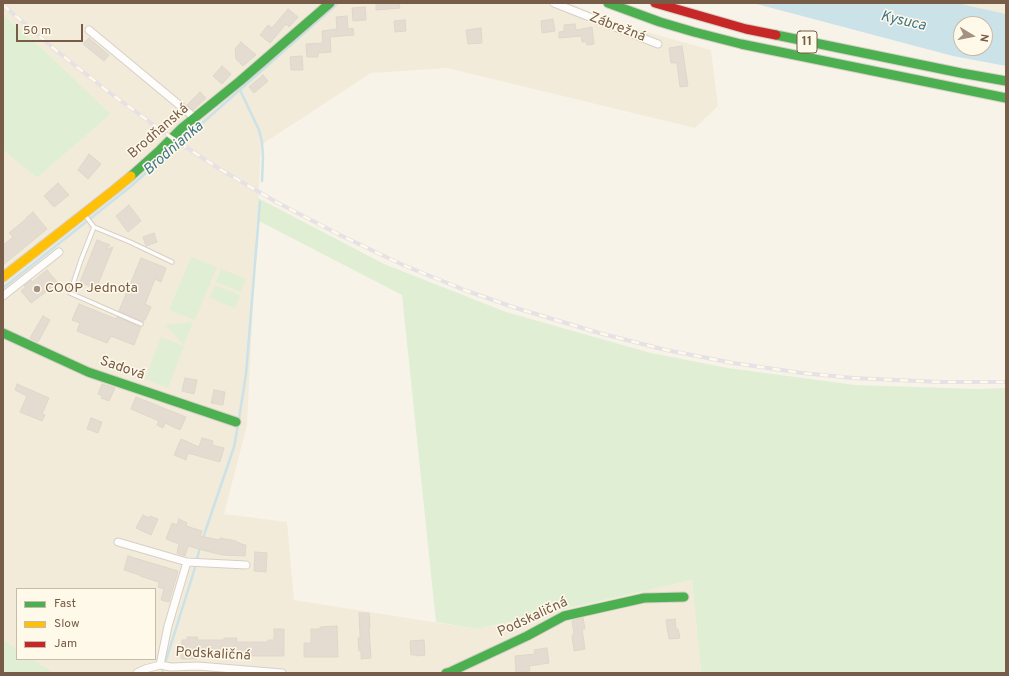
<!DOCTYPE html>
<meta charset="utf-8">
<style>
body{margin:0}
#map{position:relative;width:1009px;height:676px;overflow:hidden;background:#f7f3e9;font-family:Overpass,sans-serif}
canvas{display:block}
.frame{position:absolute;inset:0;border:4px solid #775d47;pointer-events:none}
.legend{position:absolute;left:16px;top:588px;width:140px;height:72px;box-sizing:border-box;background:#fff9ea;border:1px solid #c9bba9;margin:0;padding:5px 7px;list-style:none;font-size:12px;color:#775d47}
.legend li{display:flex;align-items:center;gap:8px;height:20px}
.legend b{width:20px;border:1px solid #c9bba9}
.north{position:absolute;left:953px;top:16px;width:40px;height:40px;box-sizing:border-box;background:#fff9ea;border:1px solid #c9bba9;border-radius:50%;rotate:100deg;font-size:11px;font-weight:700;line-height:16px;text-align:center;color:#775d47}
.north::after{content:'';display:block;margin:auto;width:14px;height:18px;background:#a49280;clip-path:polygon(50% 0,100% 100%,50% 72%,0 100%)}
.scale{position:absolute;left:16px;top:24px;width:67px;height:18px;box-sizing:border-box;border:2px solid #775d47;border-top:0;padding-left:5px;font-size:12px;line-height:14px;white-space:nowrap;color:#775d47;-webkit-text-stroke:3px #fff9ea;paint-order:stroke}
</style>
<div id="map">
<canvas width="1009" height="676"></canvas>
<div class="frame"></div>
<ul class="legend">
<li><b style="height:5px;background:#4caf50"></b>Fast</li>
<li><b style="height:5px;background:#ffc107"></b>Slow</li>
<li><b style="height:5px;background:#c62828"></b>Jam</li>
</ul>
<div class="north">N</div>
<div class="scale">50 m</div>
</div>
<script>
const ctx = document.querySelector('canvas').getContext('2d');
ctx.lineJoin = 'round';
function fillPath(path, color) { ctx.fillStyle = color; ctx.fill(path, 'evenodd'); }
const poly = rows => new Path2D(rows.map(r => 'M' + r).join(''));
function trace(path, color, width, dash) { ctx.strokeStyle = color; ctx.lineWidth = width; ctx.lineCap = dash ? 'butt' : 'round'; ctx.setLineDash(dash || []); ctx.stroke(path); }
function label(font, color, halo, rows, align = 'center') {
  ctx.font = font + ' Overpass,sans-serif'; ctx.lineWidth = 3; ctx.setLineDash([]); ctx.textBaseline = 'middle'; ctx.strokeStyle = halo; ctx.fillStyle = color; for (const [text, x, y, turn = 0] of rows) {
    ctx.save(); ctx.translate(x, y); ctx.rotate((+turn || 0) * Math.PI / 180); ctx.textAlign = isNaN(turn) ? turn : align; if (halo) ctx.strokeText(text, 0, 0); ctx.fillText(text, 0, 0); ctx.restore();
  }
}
fillPath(poly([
 [3,3,569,3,622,25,711,50,718,106,695,128,447,68,371,73,261,145,247,425,224,514,287,522,294,600,477,629,692,580,701,673,3,673,3,150,37,178,111,114,47,53,3,15],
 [17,589,155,589,155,659,17,659],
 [957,3,1006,3,1006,14]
]), '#f3ebd9');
fillPath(poly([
 [3,15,47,53,111,114,37,178,3,150],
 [258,198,384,264,506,312,651,353,728,368,855,385,978,389,1006,388,1006,673,701,673,692,580,477,629,436,622,402,295,257,220],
 [191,257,217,267,195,320,169,310],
 [221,269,246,279,241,292,216,282],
 [215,285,240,295,235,308,210,298],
 [193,322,184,345,165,325],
 [161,337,184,346,168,388,145,379],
 [3,640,17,649,17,659,32,659,54,673,3,673]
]), '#e0efd3');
fillPath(poly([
 [753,3,957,3,1006,14,1006,66,953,56],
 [961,24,985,24,985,48,961,48]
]), '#cae2e8');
trace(poly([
 [240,90,259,130,262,142,263,157,262,181],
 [3,288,130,187,338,3],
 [203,538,234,447,238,425,246,374,260,202],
 [162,673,194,571,200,547]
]), '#cae2e8', 2.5);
const building = poly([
 [376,3,399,3,400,8,376,10,376,3],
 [365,7,366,20,353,21,352,8,365,7],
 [288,9,298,17,289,27,286,24,270,43,260,35,268,25,272,28,288,9],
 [347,16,348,29,353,28,354,35,330,37,331,52,318,53,318,57,307,57,306,44,323,43,322,31,337,29,336,17,347,16],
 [553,19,555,31,542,33,541,21,553,19],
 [405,20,406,31,395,32,394,21,405,20],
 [575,24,576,30,592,27,594,44,587,45,586,42,582,42,581,36,559,38,559,32,564,31,564,25,575,24],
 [481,28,482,43,468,44,466,30,481,28],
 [89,38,109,55,104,61,83,44,89,38],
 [241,42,256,55,243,66,236,59,235,49,241,42],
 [682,46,688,86,680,87,677,63,671,63,669,48,682,46],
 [302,56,303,70,291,70,290,57,302,56],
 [222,66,231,74,222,84,213,76,222,66],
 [263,75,268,81,254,93,249,87,263,75],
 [200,92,206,98,193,110,187,105,200,92],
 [89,154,101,164,88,179,78,170,89,154],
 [58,183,69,195,54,207,44,196,58,183],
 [129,205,141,221,128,232,116,216,129,205],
 [33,212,47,229,3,265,3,245,13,237,9,233,26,219,26,218,33,212],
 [154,233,157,242,146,246,143,237,154,233],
 [97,240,110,245,105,250,113,247,96,289,80,282,97,240],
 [141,258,166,268,161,282,155,279,145,304,151,307,145,320,144,320,143,322,119,311,141,258],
 [47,270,58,283,31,303,21,291,26,287,24,286,31,280,32,282,47,270],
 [79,304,116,319,117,317,141,327,134,345,111,336,107,343,77,331,80,323,72,320,79,304],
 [43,316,50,320,38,342,30,338,43,316],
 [185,378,197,380,194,394,182,391,185,378],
 [17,384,49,398,42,414,45,415,42,421,20,412,27,396,15,390,17,384],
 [102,384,115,388,109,401,101,398,102,396,98,394,102,384],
 [214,390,225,392,223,405,211,403,214,390],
 [136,397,186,417,180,430,165,423,163,428,157,425,159,421,131,409,136,397],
 [91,418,102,422,98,433,87,429,91,418],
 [202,438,213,441,212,445,224,448,220,462,188,453,186,460,174,455,181,439,199,447,202,438],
 [143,515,149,518,150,516,158,519,151,535,136,528,143,515],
 [179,519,187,523,186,526,202,531,200,536,219,540,220,538,236,541,236,542,240,543,241,544,246,545,245,556,223,555,206,551,188,546,185,556,177,553,179,544,166,539,172,523,177,525,179,519],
 [255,552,267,553,266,572,254,571,255,552],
 [128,556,178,571,169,602,161,600,164,589,158,587,159,582,140,576,140,575,124,570,128,556],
 [359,613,369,613,370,628,369,628,371,658,361,659,361,651,359,651,358,638,360,638,360,635,359,613],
 [583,618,585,629,582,629,585,649,574,651,572,636,574,633,572,621,583,618],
 [675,619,676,629,678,629,680,638,669,639,666,620,675,619],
 [337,626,338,657,304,657,304,643,311,643,311,629,320,629,320,627,337,626],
 [274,629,284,629,284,656,231,656,230,654,218,653,217,656,197,655,197,659,181,659,182,640,187,640,187,637,198,637,197,640,224,640,224,638,237,638,236,642,268,642,268,640,274,640,274,629],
 [424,640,425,655,417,656,417,655,411,655,410,641,424,640],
 [547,648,549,663,529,666,530,671,516,673,515,656,535,654,534,650,547,648]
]);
fillPath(building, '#e4dcd0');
trace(building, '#e0d7cb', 1);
const lane = poly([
 [84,214,94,227,130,242,172,262],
 [94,227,81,260,70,293,141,324]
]);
const street = poly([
 [554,3,658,44],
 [89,30,195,118],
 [3,296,59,252],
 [118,542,187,562,246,565],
 [160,665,168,626,187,562],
 [137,673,145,669,160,665,171,667,198,666,282,673]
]);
const fast = poly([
 [608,3,660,22,694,32,741,44,1006,98],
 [776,35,961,73,1006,81],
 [131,176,160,150,182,128,240,81,330,3],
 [3,333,88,372,236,422],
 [446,673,450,672,527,636,564,616,644,598,684,597]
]);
const slow = poly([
 [3,277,114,190,131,176]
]);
const jam = poly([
 [655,3,746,29,776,35]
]);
trace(lane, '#d6cfc6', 5.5);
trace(street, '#d6cfc6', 9);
trace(fast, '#d7d0c6', 11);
trace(slow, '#d7d0c6', 11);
trace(jam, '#d7d0c6', 11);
trace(lane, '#fefdfc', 3.5);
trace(street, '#fefdfc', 7);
trace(fast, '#4caf50', 9);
trace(slow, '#ffc107', 9);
trace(jam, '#c62828', 9);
const rail = poly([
 [3,5,58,52,110,93,172,138,218,168,278,203,340,235,403,265,467,291,516,308,599,333,666,350,733,363,802,373,853,378,940,382,1006,382]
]);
trace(rail, '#e5e1e5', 4);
trace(rail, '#fff9ea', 2.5, [8]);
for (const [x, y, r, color] of [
 [37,289,4,"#a49280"]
]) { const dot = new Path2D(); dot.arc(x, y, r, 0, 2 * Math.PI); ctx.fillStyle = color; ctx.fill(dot); trace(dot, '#fff9ea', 1.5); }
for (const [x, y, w] of [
 [807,42,20]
]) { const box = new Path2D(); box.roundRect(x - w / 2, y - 11, w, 22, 3); ctx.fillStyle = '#fff9ea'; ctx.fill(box); trace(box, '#775d47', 1); }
label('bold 13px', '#775d47', null, [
 ["11",807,42]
]);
label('14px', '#775d47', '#fff9ea', [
 ["Zábrežná",617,28,21],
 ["Brodňanská",159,132,-41],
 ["Sadová",122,369,19],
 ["Podskaličná",533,618,-25],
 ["Podskaličná",213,655,3]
]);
label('14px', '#775d47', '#fff9ea', [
 ["COOP Jednota",45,289]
], 'left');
label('italic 15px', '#40778b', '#fff9ea', [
 ["Kysuca",903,22,13],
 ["Brodnianka",174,149,-41]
]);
</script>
